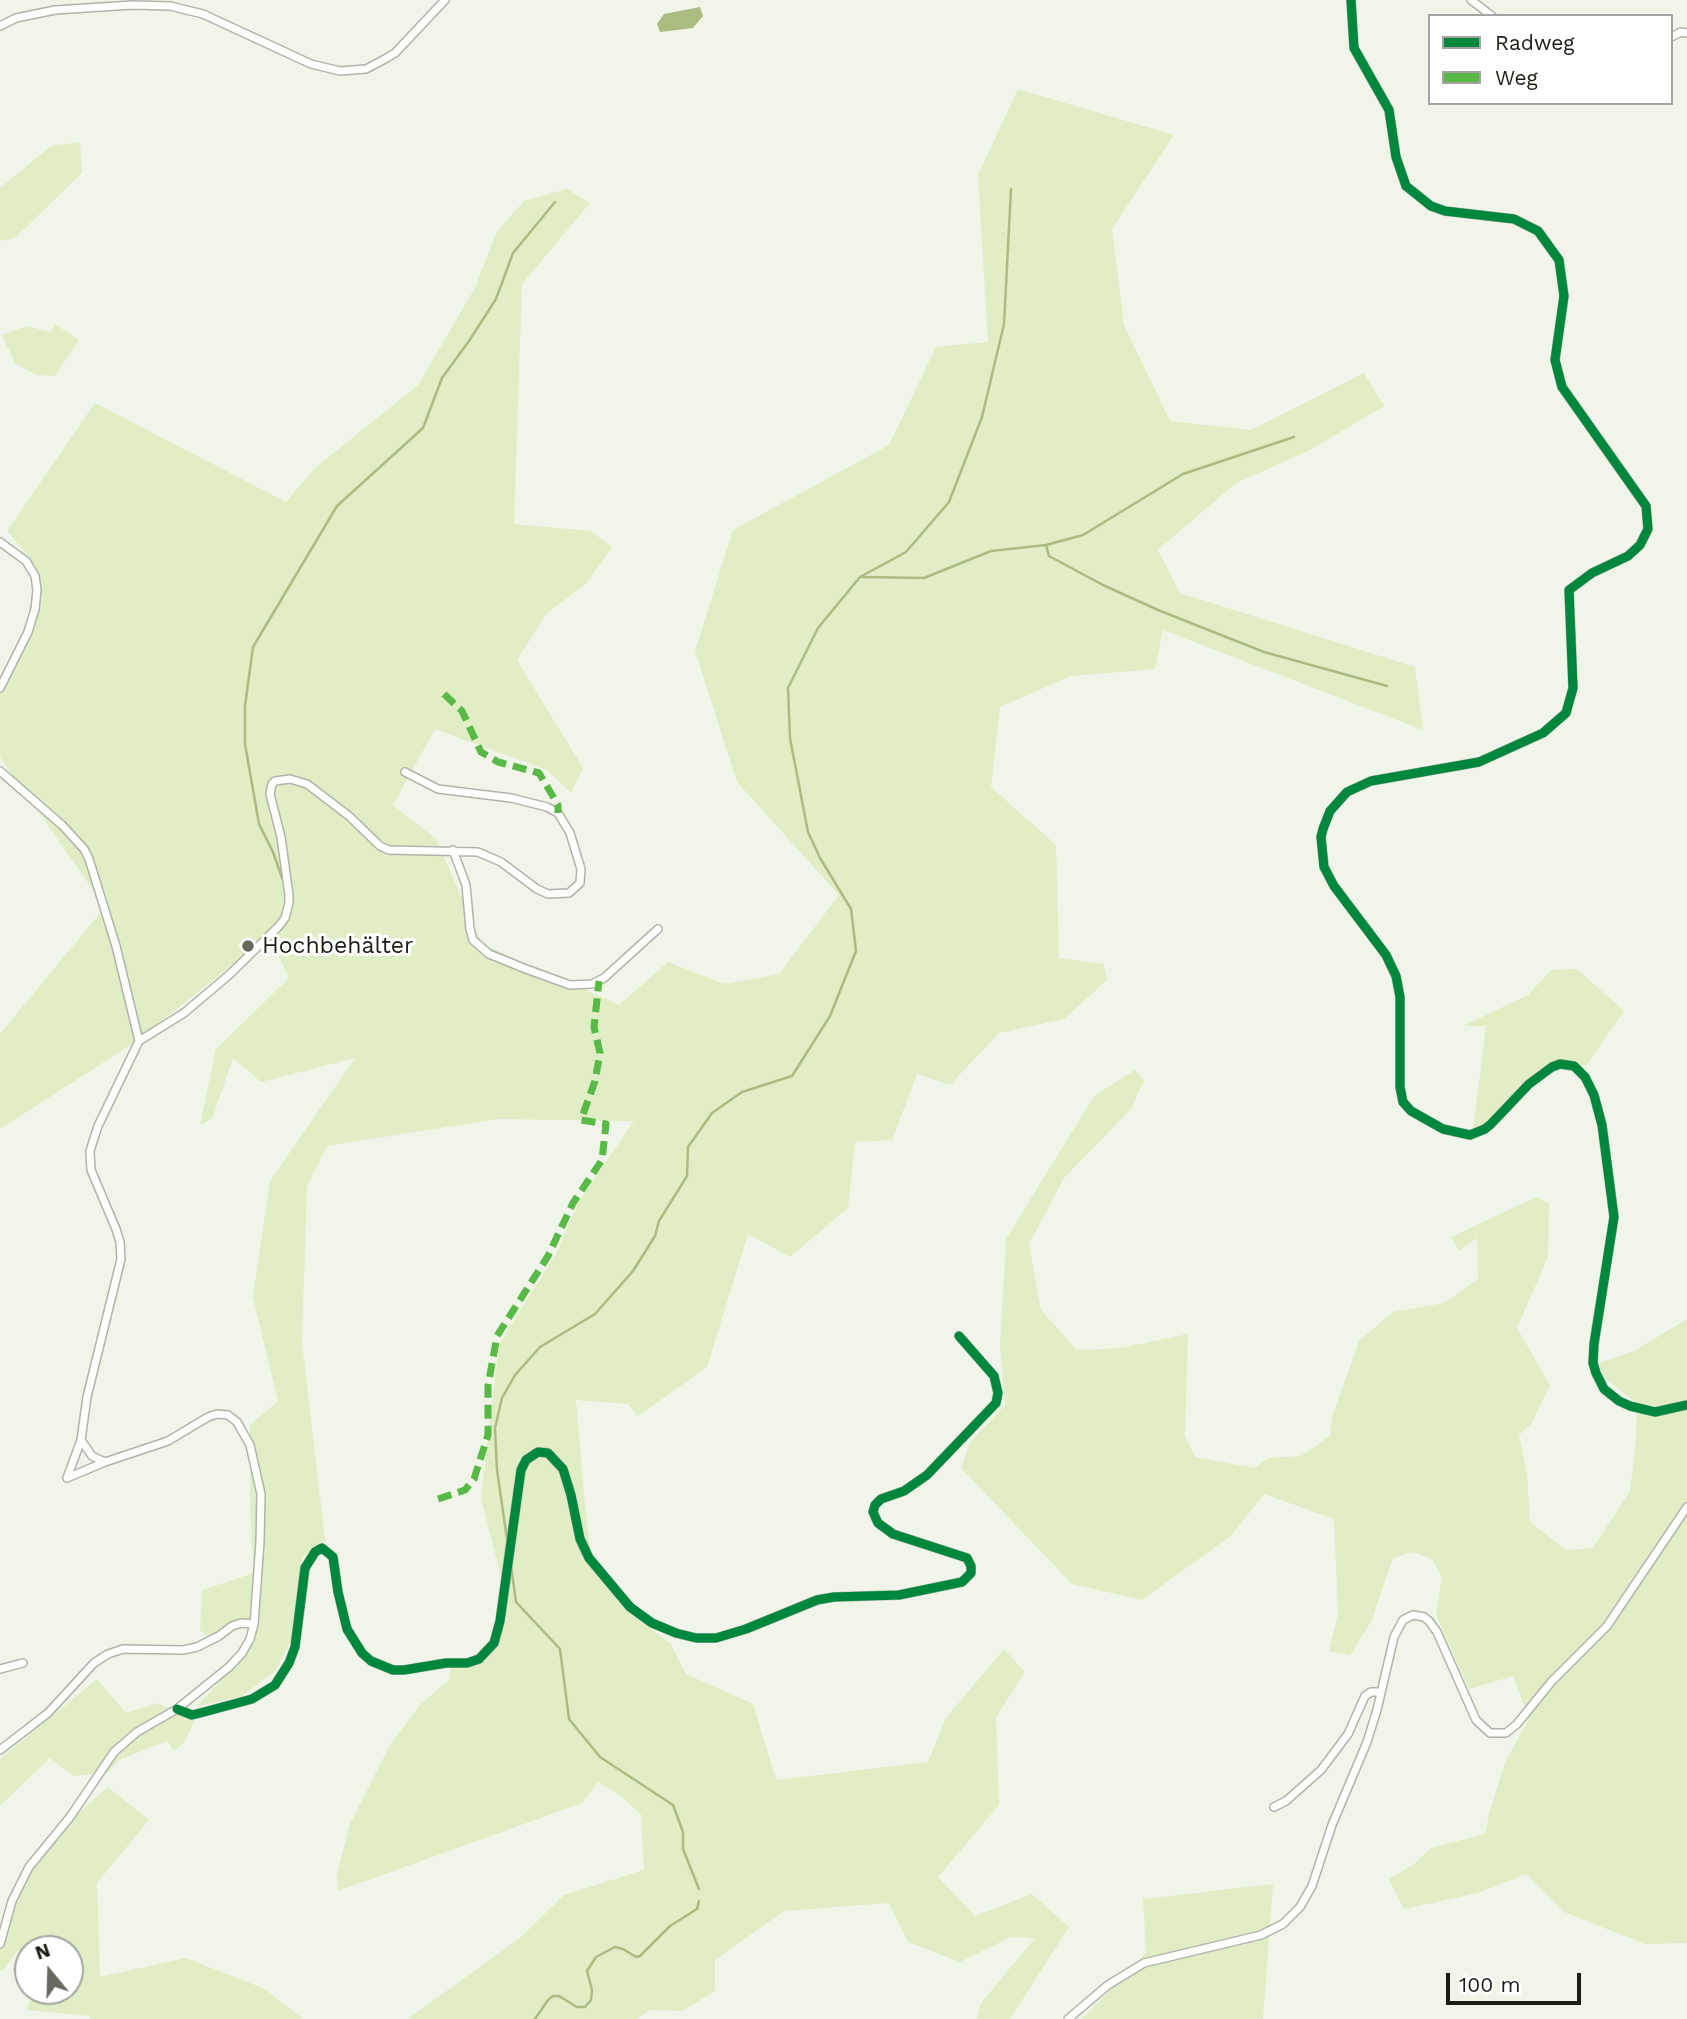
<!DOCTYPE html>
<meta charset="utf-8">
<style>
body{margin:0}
#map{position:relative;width:1687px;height:2019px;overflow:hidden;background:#f1f5e9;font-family:"Work Sans",sans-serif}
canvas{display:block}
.legend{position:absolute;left:1428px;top:14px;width:245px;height:91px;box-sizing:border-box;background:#fff;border:2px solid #a4a5a2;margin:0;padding:9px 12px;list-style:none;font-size:21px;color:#1b1e16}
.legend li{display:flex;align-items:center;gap:14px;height:35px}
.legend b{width:35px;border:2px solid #a4a5a2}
.north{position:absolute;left:14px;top:1935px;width:70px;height:70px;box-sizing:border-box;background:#fff;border:2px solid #a4a5a2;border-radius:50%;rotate:341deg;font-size:19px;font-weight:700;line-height:28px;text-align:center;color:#1b1e16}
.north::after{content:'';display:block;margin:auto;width:24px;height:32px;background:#666960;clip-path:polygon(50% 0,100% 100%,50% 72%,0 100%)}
.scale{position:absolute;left:1446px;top:1973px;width:135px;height:32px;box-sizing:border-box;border:4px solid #1b1e16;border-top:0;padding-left:9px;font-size:21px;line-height:24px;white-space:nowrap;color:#1b1e16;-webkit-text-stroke:5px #fff;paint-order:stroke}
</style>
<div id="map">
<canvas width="1687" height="2019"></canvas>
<ul class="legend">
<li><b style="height:9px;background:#00873e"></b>Radweg</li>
<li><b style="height:9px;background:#58b947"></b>Weg</li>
</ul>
<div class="north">N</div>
<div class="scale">100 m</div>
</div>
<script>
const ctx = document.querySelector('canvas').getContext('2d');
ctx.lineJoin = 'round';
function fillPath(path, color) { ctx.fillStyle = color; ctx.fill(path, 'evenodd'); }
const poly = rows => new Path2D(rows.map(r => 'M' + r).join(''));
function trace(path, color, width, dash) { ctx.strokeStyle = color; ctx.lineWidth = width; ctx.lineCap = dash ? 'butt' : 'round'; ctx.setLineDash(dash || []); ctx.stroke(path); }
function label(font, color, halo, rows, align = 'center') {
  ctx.font = font + ' "Work Sans",sans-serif'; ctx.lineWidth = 6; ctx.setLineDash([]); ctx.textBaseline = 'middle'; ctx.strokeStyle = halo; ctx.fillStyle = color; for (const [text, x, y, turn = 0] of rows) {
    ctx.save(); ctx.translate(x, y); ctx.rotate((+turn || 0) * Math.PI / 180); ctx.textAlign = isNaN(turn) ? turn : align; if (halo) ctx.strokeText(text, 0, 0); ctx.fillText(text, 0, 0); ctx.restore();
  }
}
fillPath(poly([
 [1018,89,1174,135,1112,229,1124,325,1170,421,1251,430,1364,373,1384,406,1308,451,1236,483,1158,550,1180,593,1415,667,1423,730,1163,630,1155,669,1071,676,1000,707,991,787,1056,845,1059,958,1104,964,1107,980,1064,1019,999,1033,950,1085,917,1074,892,1140,855,1142,848,1208,790,1257,748,1234,707,1367,638,1416,628,1404,576,1400,585,1507,593,1569,626,1610,671,1644,686,1674,753,1704,776,1780,928,1762,946,1718,1004,1649,1025,1672,996,1717,999,1805,938,1877,975,1916,1032,1894,1069,1927,1010,2019,977,2019,981,2003,1035,1938,1011,1937,960,1962,908,1942,889,1903,784,1911,715,1960,715,1991,682,2011,650,2010,636,2019,408,2019,521,1937,564,1895,644,1870,641,1814,618,1794,598,1782,582,1803,338,1891,337,1874,350,1824,391,1743,421,1704,449,1680,451,1667,482,1662,498,1646,506,1596,481,1498,499,1344,556,1254,579,1201,634,1121,497,1119,327,1146,307,1186,302,1342,325,1540,303,1557,293,1637,275,1671,242,1696,196,1707,239,1662,258,1623,236,1622,208,1638,200,1630,202,1590,254,1573,250,1515,250,1425,278,1401,253,1297,270,1181,355,1058,261,1082,233,1058,212,1119,200,1125,216,1049,289,978,273,945,249,938,238,945,246,954,135,1042,0,1129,0,1034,105,907,0,757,0,696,35,628,42,589,30,558,7,531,95,403,286,502,315,468,418,385,476,286,496,233,524,201,567,189,590,203,522,284,514,524,591,531,612,547,586,584,547,613,517,660,583,768,571,793,547,770,435,729,393,805,436,839,482,944,619,1005,668,962,724,984,779,974,839,895,737,782,695,651,733,530,889,445,936,347,988,342,978,175],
 [80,142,82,173,15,238,0,241,0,188,51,146],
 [55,324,79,340,55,376,36,375,15,363,2,335,27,326,50,332],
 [1577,969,1624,1011,1586,1066,1561,1059,1538,1070,1494,1115,1480,1128,1473,1130,1486,1026,1463,1026,1528,995,1551,970],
 [1135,1070,1144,1080,1131,1109,1064,1178,1029,1244,1041,1310,1077,1350,1121,1348,1188,1334,1185,1436,1195,1457,1255,1468,1268,1458,1301,1456,1330,1436,1332,1417,1359,1341,1393,1312,1444,1303,1478,1279,1477,1238,1459,1251,1451,1237,1536,1197,1549,1203,1548,1257,1517,1328,1550,1385,1531,1424,1519,1435,1527,1473,1530,1522,1566,1550,1593,1548,1630,1491,1636,1441,1637,1403,1605,1378,1596,1364,1634,1351,1687,1319,1687,1943,1645,1944,1564,1912,1526,1874,1478,1893,1404,1909,1389,1879,1414,1864,1431,1848,1485,1834,1490,1810,1506,1760,1529,1719,1513,1676,1469,1689,1436,1615,1442,1577,1432,1559,1412,1552,1393,1558,1371,1622,1350,1655,1329,1651,1338,1614,1334,1519,1264,1494,1232,1535,1142,1600,1072,1584,961,1468,970,1442,1005,1405,1000,1346,1006,1239,1094,1096],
 [97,1679,126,1713,158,1703,194,1721,184,1743,174,1751,167,1741,119,1760,109,1772,73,1776,50,1758,0,1806,0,1759],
 [108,1787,149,1820,97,1883,100,1977,186,1958,265,1989,303,2019,90,2019,90,2016,26,2010,34,1991,70,1991,70,1949,28,1949,28,1955,18,1950,3,1971,0,1969,0,1939,25,1870,58,1831],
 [1273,1884,1263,2019,1082,2019,1146,1953,1143,1899]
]), '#e0edc5');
fillPath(poly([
 [700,7,703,16,693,28,660,32,657,24,664,14]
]), '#abbc81');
trace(poly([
 [1046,545,1049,556,1103,585,1158,610,1264,652,1387,686],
 [862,577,924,578,991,551,1046,545,1083,535,1183,474,1294,437],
 [282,878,273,852,259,824,245,744,245,706,253,647,337,506,423,428,442,378,469,341,496,299,513,253,555,202],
 [508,1546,497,1470,495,1428,502,1398,515,1375,540,1347,595,1314,633,1271,655,1236,659,1221,687,1176,688,1147,712,1113,742,1092,792,1076,830,1016,856,951,851,909,820,858,808,832,790,738,788,688,818,628,860,577,906,552,949,502,982,417,1004,324,1011,189],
 [511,1566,516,1602,560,1649,569,1719,600,1757,673,1805,683,1832,683,1849,699,1889],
 [535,2019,548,2000,553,1996,559,1996,577,2007,585,2007,591,2000,592,1990,587,1971,596,1957,615,1947,623,1949,636,1957,640,1956,670,1926,697,1909,699,1901]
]), '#abbc81', 2.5);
const street = poly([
 [1351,0,1354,48,1389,110,1396,157,1406,186,1431,206,1445,211,1514,219,1538,231,1559,260,1564,296,1555,360,1562,387,1646,506,1648,529,1640,545,1628,556,1592,573,1569,590,1573,688,1566,713,1543,733,1479,762,1371,781,1347,792,1330,811,1323,829,1321,837,1324,867,1334,886,1386,955,1396,976,1400,997,1400,1087,1403,1102,1411,1111,1443,1129,1470,1135,1485,1129,1491,1124,1529,1084,1552,1067,1560,1064,1574,1066,1585,1077,1594,1095,1602,1125,1614,1217,1594,1344,1593,1363,1596,1373,1604,1389,1619,1401,1630,1406,1655,1412,1687,1405],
 [1471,0,1492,16],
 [0,26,16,18,55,10,132,5,170,6,203,14,311,64,340,71,366,69,385,59,395,53,445,0],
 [1671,37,1681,32,1687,33],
 [0,542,26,561,35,576,37,590,35,609,28,632,0,688],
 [0,771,62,825,84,849,89,859,116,946,139,1041,98,1126,90,1151,91,1170,116,1229,120,1242,121,1259,87,1397,81,1440,67,1478],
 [453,850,466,885,470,929,473,940,489,954,526,969,570,985,592,984,604,978,658,929],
 [139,1041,184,1013,229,975,279,926,285,918,289,903,289,895,281,837,270,794,272,784,275,781,290,779,307,784,349,816,380,846,389,850,478,852,501,862,537,889,548,894,569,893,580,883,581,869,570,833,558,813,547,807,511,798,438,789,405,772],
 [67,1478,105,1462],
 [0,1669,23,1663],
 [177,1709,192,1715,204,1712,252,1699,275,1685,289,1663,295,1647,305,1568,315,1552,322,1548,333,1557,338,1592,347,1629,362,1653,371,1661,393,1670,404,1670,446,1663,467,1663,479,1659,494,1643,500,1621,521,1470,526,1460,538,1452,548,1453,563,1469,571,1495,580,1539,589,1558,630,1607,652,1623,676,1633,696,1638,716,1638,746,1629,817,1600,834,1597,899,1595,962,1582,971,1573,971,1566,967,1558,893,1534,878,1523,873,1512,875,1505,881,1499,904,1491,927,1475,996,1403,998,1393,994,1376,959,1336],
 [0,1750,48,1713,94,1663,108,1654,123,1649,183,1650,197,1647,219,1636,232,1626,241,1623,254,1624],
 [1274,1807,1286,1801,1321,1770,1348,1734,1365,1696,1371,1692,1381,1692],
 [0,1944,12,1901,29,1867,70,1817,114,1752,137,1732,177,1709,229,1667,242,1653,250,1639,254,1624,260,1542,261,1494,250,1445,237,1422,228,1415,217,1414,208,1417,168,1441,105,1462,92,1456,81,1440],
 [1068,2019,1108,1985,1144,1963,1261,1935,1283,1924,1300,1907,1312,1886,1332,1825,1367,1742,1377,1710,1394,1637,1403,1620,1413,1615,1424,1617,1429,1621,1437,1632,1476,1720,1490,1733,1506,1733,1517,1724,1552,1681,1607,1626,1687,1507]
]);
trace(street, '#b0b4aa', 10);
trace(street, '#fdfefc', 7);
trace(poly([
 [444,694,462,711,481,752,498,762,539,773,558,805,558,813],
 [438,1499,465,1490,474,1479,488,1435,488,1386,497,1336,548,1256,573,1203,602,1160,606,1124,581,1120,595,1081,600,1053,594,1027,599,981]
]), '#58b947', 7, [14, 7]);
trace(poly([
 [1351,0,1354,48,1389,110,1396,157,1406,186,1431,206,1445,211,1514,219,1538,231,1559,260,1564,296,1555,360,1562,387,1646,506,1648,529,1640,545,1628,556,1592,573,1569,590,1573,688,1566,713,1543,733,1479,762,1371,781,1347,792,1330,811,1323,829,1321,837,1324,867,1334,886,1386,955,1396,976,1400,997,1400,1087,1403,1102,1411,1111,1443,1129,1470,1135,1485,1129,1491,1124,1529,1084,1552,1067,1560,1064,1574,1066,1585,1077,1594,1095,1602,1125,1614,1217,1594,1344,1593,1363,1596,1373,1604,1389,1619,1401,1630,1406,1655,1412,1687,1405],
 [177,1709,192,1715,204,1712,252,1699,275,1685,289,1663,295,1647,305,1568,315,1552,322,1548,333,1557,338,1592,347,1629,362,1653,371,1661,393,1670,404,1670,446,1663,467,1663,479,1659,494,1643,500,1621,521,1470,526,1460,538,1452,548,1453,563,1469,571,1495,580,1539,589,1558,630,1607,652,1623,676,1633,696,1638,716,1638,746,1629,817,1600,834,1597,899,1595,962,1582,971,1573,971,1566,967,1558,893,1534,878,1523,873,1512,875,1505,881,1499,904,1491,927,1475,996,1403,998,1393,994,1376,959,1336]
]), '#00873e', 9);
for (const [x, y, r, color] of [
 [248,946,7,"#666960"]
]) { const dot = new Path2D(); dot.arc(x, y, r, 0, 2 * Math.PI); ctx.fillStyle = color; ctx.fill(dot); trace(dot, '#fff', 2.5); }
label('23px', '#1b1e16', '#fff', [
 ["Hochbehälter",262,946]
], 'left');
</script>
